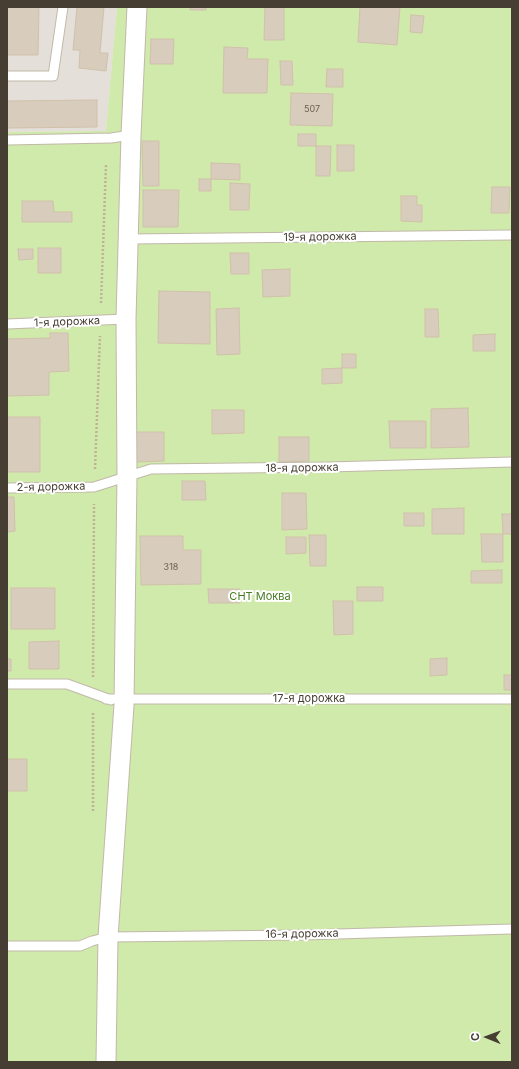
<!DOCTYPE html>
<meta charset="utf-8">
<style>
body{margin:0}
#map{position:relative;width:519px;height:1069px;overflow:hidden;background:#f3eee4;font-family:Inter,sans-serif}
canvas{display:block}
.frame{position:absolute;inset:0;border:8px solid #463e33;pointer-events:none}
.north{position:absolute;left:467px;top:1017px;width:40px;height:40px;-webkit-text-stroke:3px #fff;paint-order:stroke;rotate:271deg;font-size:11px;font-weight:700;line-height:16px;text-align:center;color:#463e33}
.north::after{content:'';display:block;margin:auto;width:14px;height:18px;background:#463e33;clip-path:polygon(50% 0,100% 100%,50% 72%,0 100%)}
</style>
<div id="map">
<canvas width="519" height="1069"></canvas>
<div class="frame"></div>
<div class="north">С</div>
</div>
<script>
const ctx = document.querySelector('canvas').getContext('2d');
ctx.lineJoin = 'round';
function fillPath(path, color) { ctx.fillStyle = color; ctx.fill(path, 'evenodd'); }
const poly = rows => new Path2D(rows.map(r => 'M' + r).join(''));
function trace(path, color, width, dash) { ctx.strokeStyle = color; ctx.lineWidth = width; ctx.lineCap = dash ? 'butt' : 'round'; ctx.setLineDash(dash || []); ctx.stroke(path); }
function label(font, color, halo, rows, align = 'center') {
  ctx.font = font + ' Inter,sans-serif'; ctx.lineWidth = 4; ctx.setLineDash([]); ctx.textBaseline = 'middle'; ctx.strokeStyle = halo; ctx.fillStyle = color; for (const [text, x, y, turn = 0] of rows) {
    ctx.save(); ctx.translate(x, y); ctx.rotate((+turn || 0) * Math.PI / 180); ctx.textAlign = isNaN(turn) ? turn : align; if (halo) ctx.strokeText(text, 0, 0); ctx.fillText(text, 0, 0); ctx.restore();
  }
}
fillPath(poly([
 [7,7,117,7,106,131,7,132]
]), '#e5dfd9');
fillPath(poly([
 [117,7,512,7,512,1062,7,1062,7,132,106,131]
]), '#cfeaaa');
const building = poly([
 [7,7,39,7,38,55,7,55,7,7],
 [77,7,104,7,100,53,108,53,106,71,79,68,80,50,73,50,77,7],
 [190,7,206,7,206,10,190,10,190,7],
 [265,7,284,7,284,40,264,40,265,7],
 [360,7,400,7,397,45,358,42,360,7],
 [411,15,424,16,422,33,410,32,411,15],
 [151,39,174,39,173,64,150,64,151,39],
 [224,47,248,48,247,59,268,59,267,93,223,93,224,47],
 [280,61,292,61,293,85,281,85,280,61],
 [327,69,343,69,343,87,326,87,327,69],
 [291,93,333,94,332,126,290,125,291,93],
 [97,100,97,127,7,128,7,101,97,100],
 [298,134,316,134,316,146,298,146,298,134],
 [142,141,159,141,159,186,143,186,142,141],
 [337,145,354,145,354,171,337,171,337,145],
 [316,146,331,146,330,176,316,176,316,146],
 [211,163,240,164,240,180,211,179,211,163],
 [199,179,211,179,211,191,199,191,199,179],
 [230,183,250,184,249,210,230,210,230,183],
 [492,187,510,187,509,213,491,213,492,187],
 [143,190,179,190,178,227,143,227,143,190],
 [401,196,417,196,417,205,422,205,422,222,401,221,401,196],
 [22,201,53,201,54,212,72,212,72,222,22,222,22,201],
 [38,248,61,248,61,273,38,273,38,248],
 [18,249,33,249,33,259,19,260,18,249],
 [230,253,249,253,249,274,231,274,230,253],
 [290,269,290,296,263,297,262,270,290,269],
 [159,291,210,292,210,344,158,343,159,291],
 [239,308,240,354,217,355,216,309,239,308],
 [425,309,438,309,439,337,425,337,425,309],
 [50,333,68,333,69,371,49,372,49,395,7,396,7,339,50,338,50,333],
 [495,334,495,351,473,351,473,335,495,334],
 [342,354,356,354,356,368,342,368,342,354],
 [342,368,342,383,322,384,322,369,342,368],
 [468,408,469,447,431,448,431,409,468,408],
 [212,410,244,410,244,433,212,434,212,410],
 [7,417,40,417,40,472,7,472,7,417],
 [389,421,426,421,426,448,390,448,389,421],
 [135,432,164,432,164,461,136,462,135,432],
 [279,437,309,437,309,461,279,462,279,437],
 [182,481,205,481,206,500,182,500,182,481],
 [282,493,306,493,307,529,282,530,282,493],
 [7,497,14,497,15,531,7,532,7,497],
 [464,508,464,534,432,534,432,509,464,508],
 [404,513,424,513,424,526,404,526,404,513],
 [502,514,512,514,512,534,503,534,502,514],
 [481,534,503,534,503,562,482,562,481,534],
 [309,535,326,535,326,566,310,566,309,535],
 [140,536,183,536,183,550,201,550,201,584,141,585,140,536],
 [286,537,306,537,306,553,286,554,286,537],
 [502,570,502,583,471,583,471,571,502,570],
 [357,587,383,587,383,601,357,601,357,587],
 [11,588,55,588,55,629,11,629,11,588],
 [208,589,240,589,240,603,209,603,208,589],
 [333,601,353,601,353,634,334,635,333,601],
 [59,641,59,669,29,669,29,642,59,641],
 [447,658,447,675,430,676,430,659,447,658],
 [7,659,11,659,11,671,7,671,7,659],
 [504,675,512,675,512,690,504,690,504,675],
 [7,759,27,759,27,791,7,791,7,759]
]);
fillPath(building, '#d8ccbc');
trace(building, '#d1c1ab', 1);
const lane = poly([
 [7,76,53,76,63,7],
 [7,140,111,138,131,135],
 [128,239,512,235],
 [7,324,126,319],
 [7,488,94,487,151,469,328,467,512,462],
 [7,684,67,684,111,700],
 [106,699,512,699],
 [7,946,80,946,92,941,108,937,302,935,512,929]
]);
const street = poly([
 [106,1062,108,937,124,705,127,476,126,319,131,135,137,7]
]);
trace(lane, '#c2b8a9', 11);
trace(street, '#c2b8a9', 21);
trace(poly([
 [101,303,106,164],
 [95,469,100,336],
 [93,677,94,504],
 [93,811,93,712]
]), '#c2b196', 2.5, [2, 2]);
trace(lane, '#fff', 9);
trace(street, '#fff', 19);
label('9px', '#6a6255', null, [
 ["507",312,109],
 ["318",171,567]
]);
label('11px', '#463e33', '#fff', [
 ["19-я дорожка",320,237,-1],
 ["1-я дорожка",67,322,-2],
 ["18-я дорожка",302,468,-1],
 ["2-я дорожка",51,487,-1],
 ["17-я дорожка",309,699],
 ["16-я дорожка",302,934,-1]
]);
label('11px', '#477b23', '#fff', [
 ["СНТ Моква",260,597]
]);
</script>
